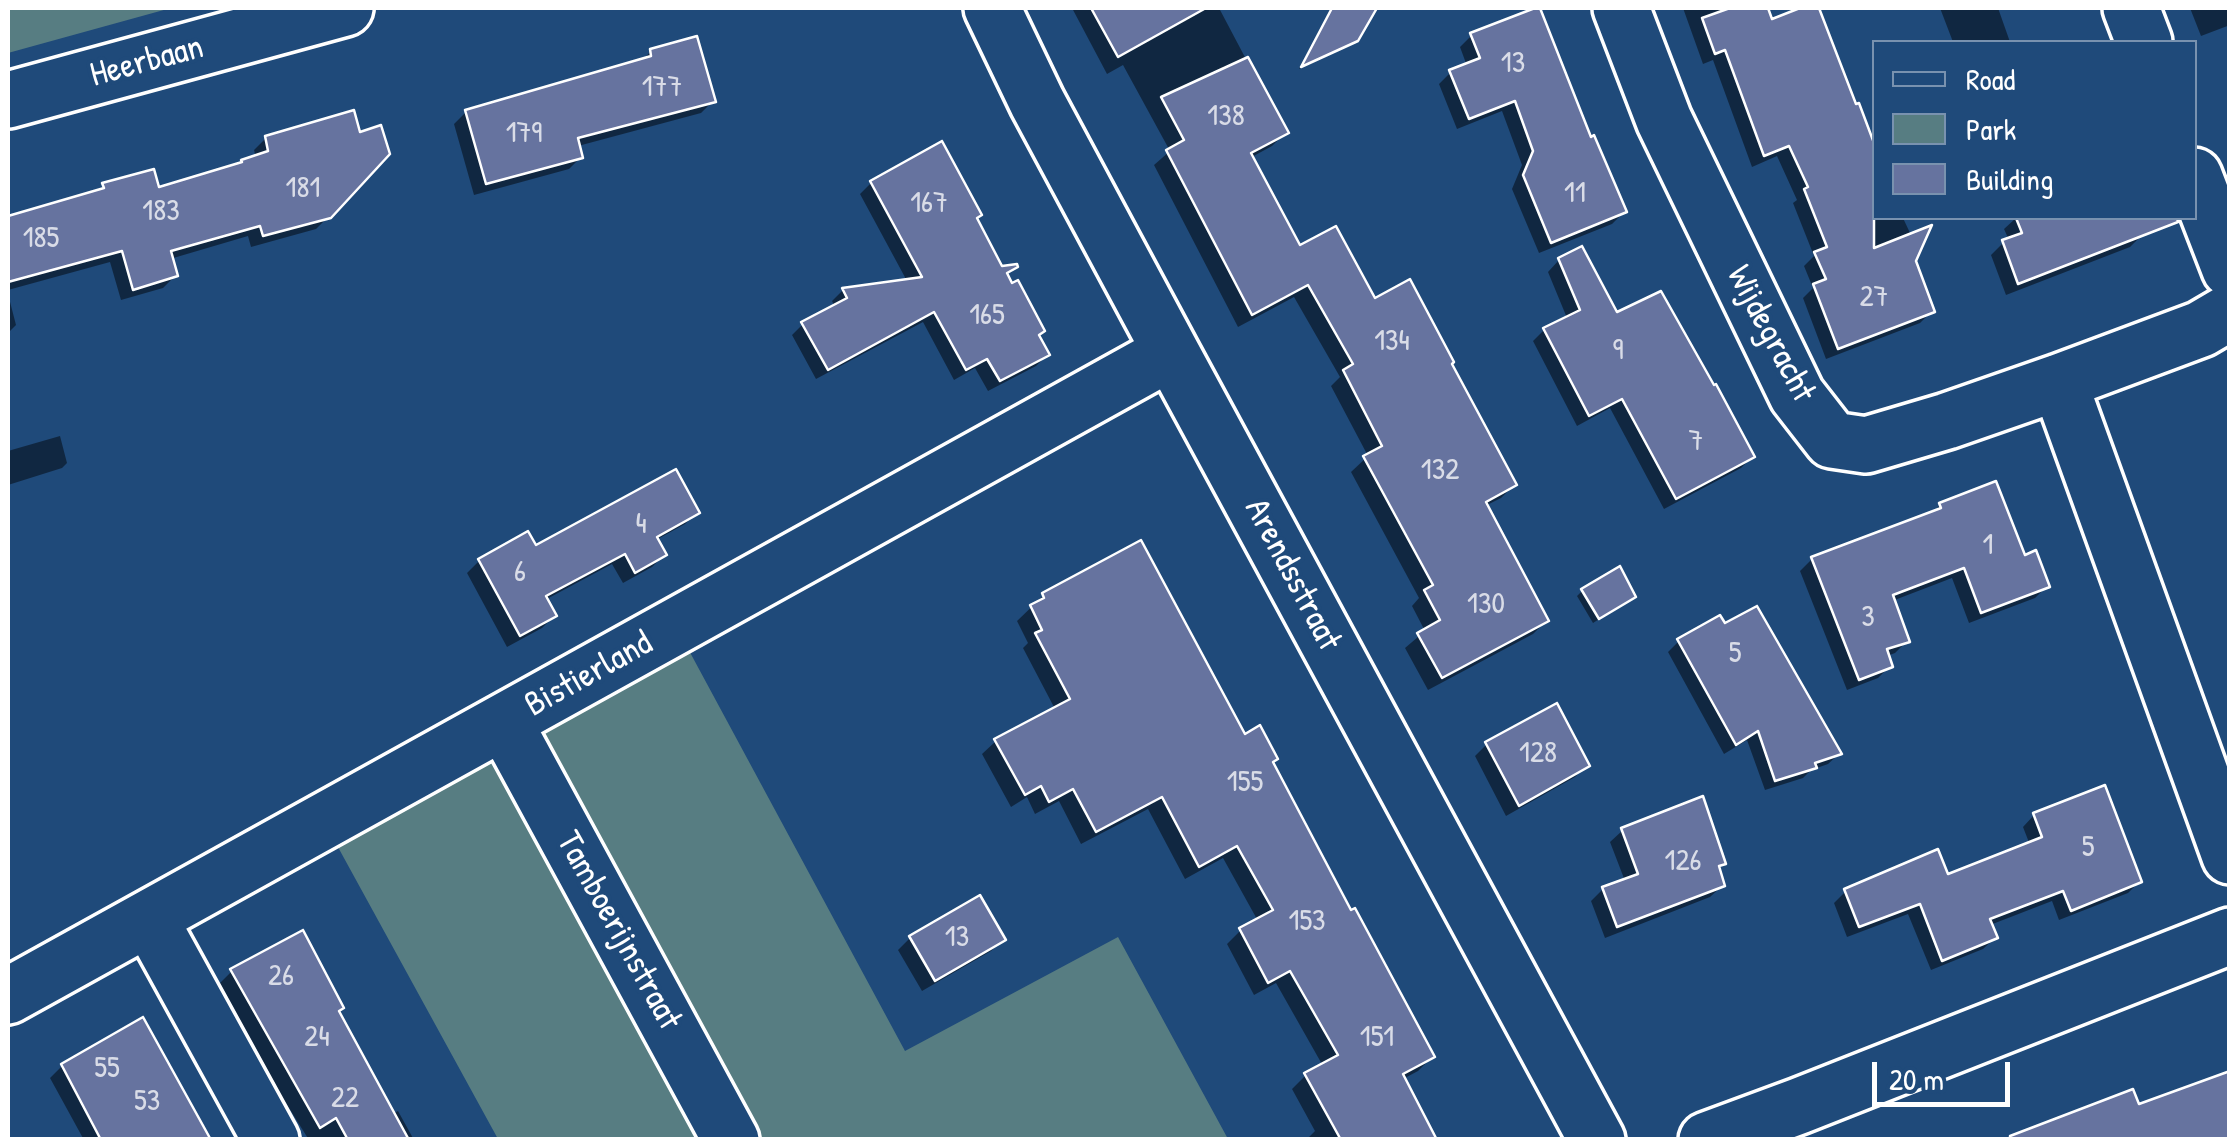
<!DOCTYPE html>
<style>
body{margin:0}
#map{position:relative;width:2237px;height:1147px;overflow:hidden;background:#1f4a7a;font-family:"Patrick Hand",sans-serif}
canvas{display:block}
.frame{position:absolute;inset:0;border:10px solid #fff;pointer-events:none}
.legend{position:absolute;left:1872px;top:40px;width:325px;height:180px;box-sizing:border-box;background:#1f4a7a;border:2px solid #7992af;margin:0;padding:12px 18px;list-style:none;font-size:30px;color:#fff}
.legend li{display:flex;align-items:center;gap:20px;height:50px}
.legend b{width:50px;border:2px solid #7992af}
.scale{position:absolute;left:1872px;top:1062px;width:138px;height:45px;box-sizing:border-box;border:5px solid #fff;border-top:0;padding-left:12px;font-size:30px;line-height:35px;white-space:nowrap;color:#fff;-webkit-text-stroke:8px #1f4a7a;paint-order:stroke}
</style>
<div id="map">
<canvas width="2237" height="1147"></canvas>
<div class="frame"></div>
<ul class="legend">
<li><b style="height:12px;background:#1f4a7a"></b>Road</li>
<li><b style="height:28px;background:#577d82"></b>Park</li>
<li><b style="height:28px;background:#66739f"></b>Building</li>
</ul>
<div class="scale">20 m</div>
</div>
<script>
const ctx = document.querySelector('canvas').getContext('2d');
ctx.lineJoin = 'round';
function fillPath(path, color) { ctx.fillStyle = color; ctx.fill(path, 'evenodd'); }
const poly = rows => new Path2D(rows.map(r => 'M' + r).join(''));
function trace(path, color, width, dash) { ctx.strokeStyle = color; ctx.lineWidth = width; ctx.lineCap = dash ? 'butt' : 'round'; ctx.setLineDash(dash || []); ctx.stroke(path); }
function label(font, color, halo, rows, align = 'center') {
  ctx.font = font + ' "Patrick Hand",sans-serif'; ctx.lineWidth = 8; ctx.setLineDash([]); ctx.textBaseline = 'middle'; ctx.strokeStyle = halo; ctx.fillStyle = color; for (const [text, x, y, turn = 0] of rows) {
    ctx.save(); ctx.translate(x, y); ctx.rotate((+turn || 0) * Math.PI / 180); ctx.textAlign = isNaN(turn) ? turn : align; if (halo) ctx.strokeText(text, 0, 0); ctx.fillText(text, 0, 0); ctx.restore();
  }
}
fillPath(poly([
 [8,8,171,8,8,53],
 [686,645,905,1051,1118,937,1228,1139,498,1139,333,838]
]), '#577d82');
fillPath(poly([
 [1072,8,1219,8,1285,133,1272,146,1250,158,1299,248,1374,301,1449,364,1514,485,1501,498,1485,506,1546,621,1533,634,1428,690,1405,648,1425,631,1412,606,1419,598,1351,472,1368,456,1331,386,1340,377,1294,297,1238,327,1154,165,1170,151,1123,65,1107,74],
 [1331,8,1349,8,1368,18,1356,40,1349,46,1299,69],
 [1683,8,1765,8,1770,22,1807,8,1817,8,1854,107,1857,106,1874,150,1874,218,1903,218,1918,250,1913,261,1932,311,1920,323,1826,359,1803,298,1813,288,1804,266,1814,256,1793,203,1797,200,1777,156,1752,167,1713,60,1703,64],
 [1940,8,1998,8,2010,42,1953,42],
 [2190,8,2230,8,2230,25,2201,36],
 [1472,35,1590,140,1624,212,1612,224,1539,253,1512,189,1522,165,1502,111,1457,129,1439,84,1451,72,1467,66,1460,47],
 [651,51,713,101,701,113,578,146,581,157,569,169,474,195,454,124,466,112,641,62],
 [266,138,329,216,316,229,251,247,248,236,170,259,175,276,163,288,121,300,110,262,8,290,8,219,96,193,104,186,157,190,256,158,254,150],
 [871,183,975,219,1001,268,1015,266,1005,276,1047,355,1036,366,988,391,975,368,954,380,923,322,816,379,792,335,803,324,835,307,832,301,843,290,907,281,860,194],
 [2016,218,2135,218,2142,235,2130,247,2006,295,1991,255,2004,242,2009,240,2004,229],
 [1559,260,1616,315,1752,457,1741,468,1664,509,1610,408,1577,426,1533,341,1544,330,1567,318,1548,272],
 [8,294,16,325,8,333],
 [60,436,67,463,62,468,8,485,8,451],
 [1940,505,2023,558,2047,586,2035,598,1969,623,1952,578,1892,601,1907,641,1895,653,1887,656,1890,666,1878,678,1847,690,1800,571,1812,559,1931,515],
 [697,512,685,524,656,540,664,555,652,567,623,583,612,564,545,600,554,616,542,628,507,647,467,573,479,561],
 [1582,591,1633,597,1593,623,1577,596],
 [1044,595,1244,737,1271,763,1350,914,1432,1057,1418,1071,1403,1079,1434,1140,1306,1140,1315,1131,1292,1089,1305,1076,1323,1066,1276,983,1254,995,1227,944,1241,930,1258,921,1223,858,1185,879,1148,809,1081,844,1059,801,1035,814,1027,797,1011,807,982,754,996,741,1055,709,1023,648,1028,643,1017,621],
 [1679,641,1839,754,1828,764,1811,770,1803,778,1765,790,1747,740,1724,754,1668,652],
 [1487,744,1587,765,1575,777,1506,816,1475,756],
 [2034,815,2139,882,2128,893,2059,920,2052,901,1990,925,1995,938,1983,949,1931,970,1908,914,1847,937,1834,903,1846,891,1947,877,2030,845,2023,827],
 [1623,830,1723,863,1718,869,1723,885,1710,897,1605,938,1591,901,1603,889,1625,881,1610,842],
 [910,938,1003,939,991,951,922,991,898,950],
 [232,971,337,1012,392,1114,398,1111,414,1140,309,1140,284,1100,220,983],
 [62,1066,209,1140,84,1140,50,1078]
]), '#0007');
const building = poly([
 [1091,8,1206,8,1118,57,1091,8],
 [1332,8,1377,8,1358,41,1301,67,1332,8],
 [1535,8,1540,8,1591,137,1594,135,1627,212,1551,243,1523,175,1533,151,1515,101,1469,119,1449,70,1480,58,1470,33,1535,8],
 [1730,8,1768,8,1772,19,1800,8,1819,8,1856,104,1859,103,1874,143,1874,248,1932,225,1916,261,1935,312,1838,349,1813,284,1826,279,1814,252,1827,247,1804,189,1808,187,1789,146,1764,156,1725,50,1715,54,1702,18,1730,8],
 [697,36,716,102,578,138,583,158,486,184,465,110,651,56,650,49,697,36],
 [1248,57,1289,133,1251,153,1300,245,1336,226,1375,298,1410,279,1454,362,1452,364,1517,485,1486,502,1549,621,1442,678,1417,633,1440,620,1424,590,1433,585,1363,456,1382,446,1343,370,1353,364,1308,285,1252,315,1166,150,1184,140,1161,97,1248,57],
 [354,110,360,132,381,125,390,154,331,218,263,236,260,226,171,251,178,276,133,290,122,251,8,282,8,216,104,188,102,183,154,169,159,187,242,162,241,160,268,151,265,136,354,110],
 [942,141,982,215,977,218,1002,266,1017,264,1018,267,1007,273,1012,283,1018,280,1045,331,1039,335,1050,355,1000,381,987,359,966,370,934,312,828,370,801,322,847,298,842,288,922,277,870,181,942,141],
 [2016,218,2177,218,2178,222,2018,284,2002,240,2022,233,2016,218],
 [1582,246,1617,312,1661,291,1714,385,1716,384,1755,457,1676,499,1622,399,1589,416,1543,328,1580,310,1558,258,1582,246],
 [676,469,700,513,657,537,667,555,635,573,625,554,546,596,557,616,520,636,478,559,528,531,536,545,676,469],
 [1996,481,2025,555,2036,550,2050,587,1981,613,1964,568,1893,595,1910,642,1887,649,1893,667,1859,680,1811,557,1941,508,1939,503,1996,481],
 [1141,540,1245,734,1260,725,1278,759,1273,762,1351,910,1355,908,1435,1057,1403,1074,1437,1140,1341,1140,1304,1073,1338,1055,1290,971,1268,983,1239,928,1273,910,1237,846,1199,867,1162,797,1096,832,1073,789,1049,802,1041,786,1025,795,994,739,1070,699,1035,633,1042,630,1030,605,1044,598,1042,593,1141,540],
 [1620,566,1636,597,1599,619,1581,589,1620,566],
 [1757,606,1842,754,1815,763,1817,768,1775,781,1758,731,1736,745,1677,639,1720,615,1725,623,1757,606],
 [1557,703,1590,766,1519,806,1485,742,1557,703],
 [2105,785,2142,882,2071,911,2063,891,1990,919,1998,938,1942,961,1920,904,1859,927,1844,889,1938,849,1948,874,2042,837,2033,813,2105,785],
 [1703,796,1726,864,1719,866,1725,886,1617,927,1602,887,1638,874,1621,828,1703,796],
 [980,895,1006,940,935,981,909,936,980,895],
 [303,930,344,1008,339,1011,409,1140,348,1140,336,1118,320,1128,230,969,303,930],
 [143,1017,211,1140,101,1140,61,1064,143,1017],
 [2230,1071,2230,1140,2010,1140,2010,1136,2133,1089,2139,1104,2230,1071]
]);
fillPath(building, '#66739f');
trace(building, '#fff', 2.5);
const minor = poly([
 [992,8,1037,102,1171,352,1597,1140],
 [1621,8,1664,120,1797,395,1832,440,1866,445,1947,421,2059,382,2201,329,2230,312],
 [2131,8,2144,42],
 [8,100,345,8],
 [2194,176,2230,269],
 [2059,382,2230,856],
 [504,722,731,1140],
 [149,918,271,1140],
 [8,996,1171,352],
 [1707,1140,1799,1106,2230,936]
]);
trace(minor, '#fff', 62);
trace(minor, '#1f4a7a', 55);
label('30px', '#d9dce7', null, [
 ["13",1513,64],
 ["177",662,88],
 ["138",1226,117],
 ["179",524,134],
 ["181",303,189],
 ["11",1575,194],
 ["167",929,204],
 ["183",161,212],
 ["185",41,239],
 ["27",1874,298],
 ["165",987,316],
 ["134",1392,342],
 ["9",1618,351],
 ["7",1696,442],
 ["132",1440,471],
 ["4",641,525],
 ["1",1988,546],
 ["6",520,573],
 ["130",1486,605],
 ["3",1868,618],
 ["5",1735,654],
 ["128",1538,754],
 ["155",1245,783],
 ["5",2088,848],
 ["126",1683,862],
 ["153",1307,922],
 ["13",957,938],
 ["26",281,977],
 ["24",317,1038],
 ["151",1377,1038],
 ["55",107,1069],
 ["22",345,1099],
 ["53",147,1102]
]);
label('35px', '#fff', '#1f4a7a', [
 ["Heerbaan",147,62,-15],
 ["Wijdegracht",1770,334,62],
 ["Arendsstraat",1292,575,62],
 ["Bistierland",589,675,-29],
 ["Tamboerijnstraat",618,931,61]
]);
</script>
